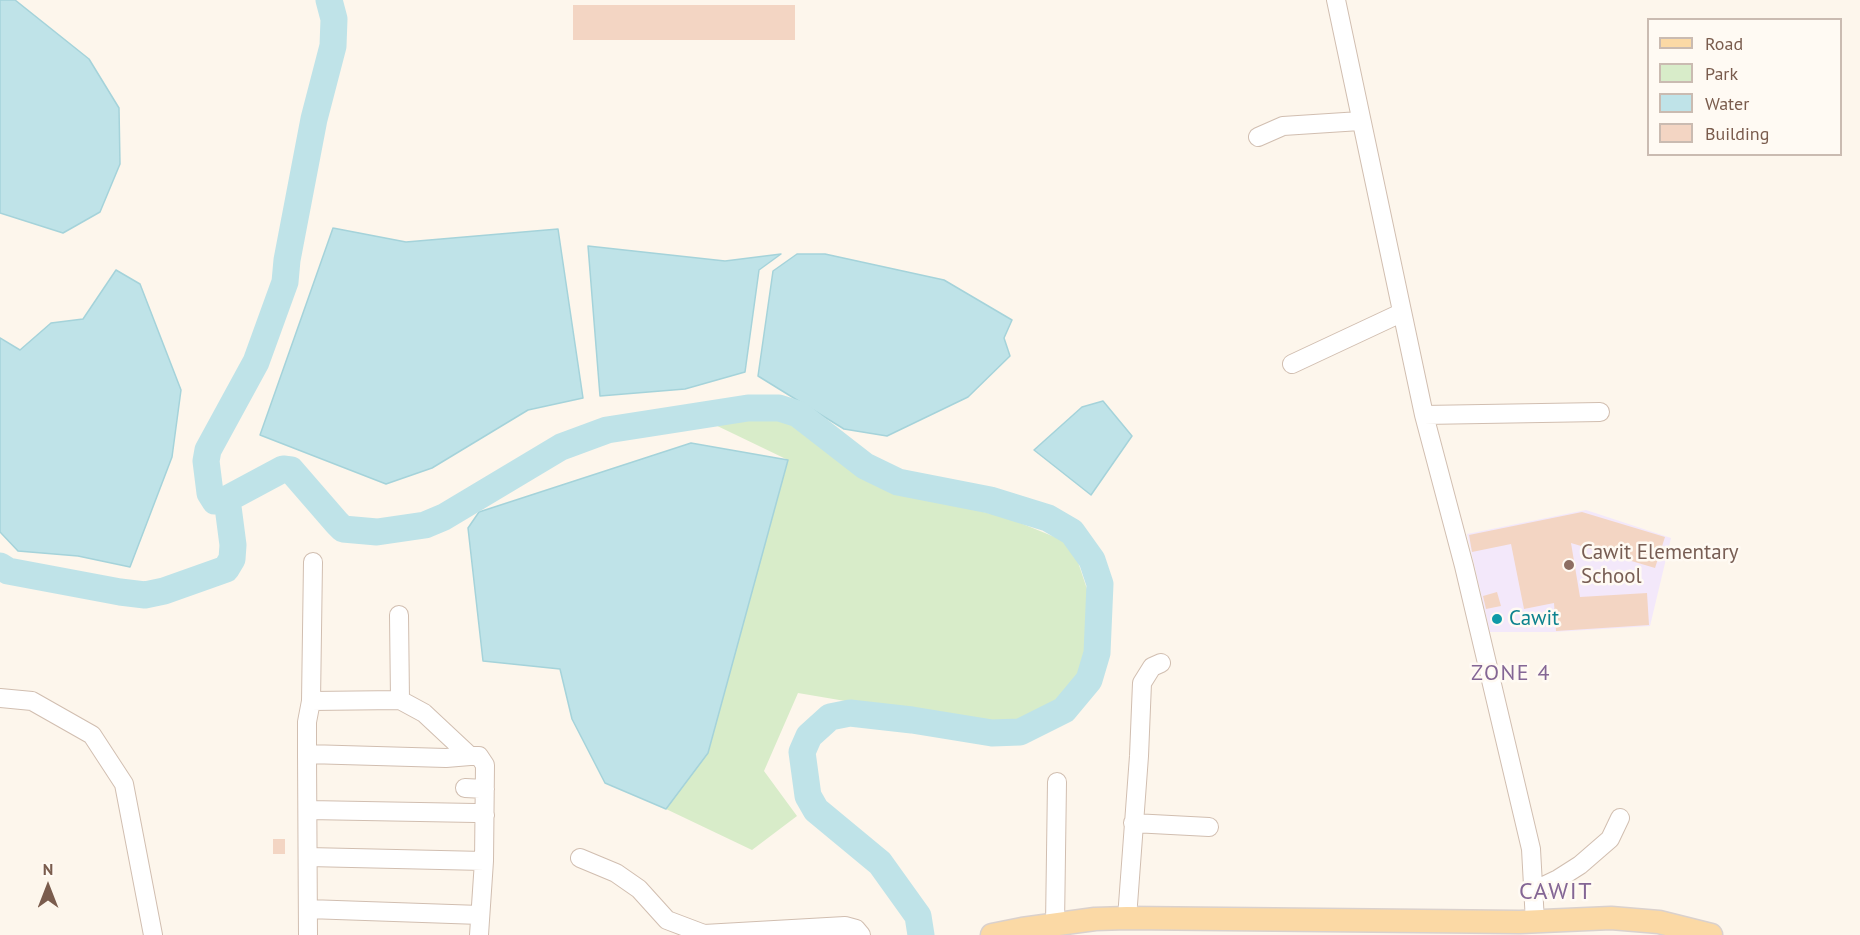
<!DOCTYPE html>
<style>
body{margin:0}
#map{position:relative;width:1860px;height:935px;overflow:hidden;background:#fdf6ec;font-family:"PT Sans",sans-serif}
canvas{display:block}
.legend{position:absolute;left:1647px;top:18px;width:195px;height:138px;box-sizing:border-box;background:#fffaf3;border:2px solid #cabbb1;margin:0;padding:8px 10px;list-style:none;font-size:18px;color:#7a5c4d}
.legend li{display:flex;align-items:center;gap:12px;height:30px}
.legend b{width:30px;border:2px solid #cabbb1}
.north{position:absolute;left:18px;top:857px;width:60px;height:60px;-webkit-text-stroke:4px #fffaf3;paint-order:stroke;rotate:0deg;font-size:16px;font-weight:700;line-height:24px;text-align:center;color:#7a5c4d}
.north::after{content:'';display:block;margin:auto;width:21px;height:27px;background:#7a5c4d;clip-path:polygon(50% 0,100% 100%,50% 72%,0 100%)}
</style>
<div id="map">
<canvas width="1860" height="935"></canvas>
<ul class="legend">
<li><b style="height:8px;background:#fbd9a5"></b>Road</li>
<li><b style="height:16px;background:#d8ecc9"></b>Park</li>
<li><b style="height:16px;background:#bfe3e8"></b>Water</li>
<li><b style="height:16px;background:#f3d5c3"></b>Building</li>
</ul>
<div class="north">N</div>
</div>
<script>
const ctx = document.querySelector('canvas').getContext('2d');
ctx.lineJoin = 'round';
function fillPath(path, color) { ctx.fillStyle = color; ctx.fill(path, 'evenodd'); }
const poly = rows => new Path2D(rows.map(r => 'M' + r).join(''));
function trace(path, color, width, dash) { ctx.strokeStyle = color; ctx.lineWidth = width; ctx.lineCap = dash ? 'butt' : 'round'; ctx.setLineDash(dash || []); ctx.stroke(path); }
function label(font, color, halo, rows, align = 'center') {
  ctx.font = font + ' "PT Sans",sans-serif'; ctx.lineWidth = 5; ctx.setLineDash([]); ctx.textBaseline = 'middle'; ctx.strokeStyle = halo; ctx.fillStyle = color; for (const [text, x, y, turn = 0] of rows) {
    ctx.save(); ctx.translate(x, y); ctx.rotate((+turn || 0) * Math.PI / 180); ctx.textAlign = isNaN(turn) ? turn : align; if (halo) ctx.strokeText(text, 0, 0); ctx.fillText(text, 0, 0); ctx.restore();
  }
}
fillPath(poly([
 [1586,510,1671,538,1650,626,1554,632,1490,632,1467,534]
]), '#f3e8fa');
fillPath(poly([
 [756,412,790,423,890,489,1008,518,1072,544,1092,604,1080,681,1031,719,969,722,798,693,764,771,797,816,752,850,666,809,708,753,788,460,707,421]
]), '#d8ecc9');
const water = poly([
 [0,0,15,0,89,59,119,108,120,164,100,212,63,233,0,213,0,0],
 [333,228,406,242,558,229,583,398,528,410,432,468,386,484,260,435,333,228],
 [588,246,725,261,781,254,759,270,745,372,685,389,600,396,588,246],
 [797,254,825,254,944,280,1012,320,1004,338,1010,356,968,397,887,436,844,429,758,376,773,271,797,254],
 [116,270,140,284,181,390,172,457,130,567,78,556,18,551,0,532,0,338,20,350,51,323,83,319,116,270],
 [1103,401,1132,436,1091,495,1034,450,1082,407,1103,401],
 [691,443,788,460,708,753,666,809,605,783,572,719,560,669,483,661,468,528,479,512,691,443]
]);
fillPath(water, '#bfe3e8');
trace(water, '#a5d3da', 1.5);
trace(poly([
 [329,0,334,19,333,46,314,119,287,260,285,282,256,362,208,450,206,461,210,493,215,501,227,499,283,469,291,470,337,523,343,529,377,532,425,525,444,517,561,447,607,430,748,408,779,408,798,414,865,466,898,482,990,500,1048,518,1072,532,1092,560,1100,584,1097,653,1089,680,1064,710,1020,732,992,733,912,720,850,713,830,717,809,736,802,752,808,796,816,810,880,863,918,916,921,935],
 [0,566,8,571,120,592,145,595,164,591,226,569,232,559,233,545,227,499]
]), '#bfe3e8', 27);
fillPath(poly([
 [573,5,795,5,795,40,573,40],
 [1582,512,1665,537,1655,568,1571,543,1580,597,1647,593,1649,625,1556,631,1554,603,1524,609,1511,544,1472,552,1469,535],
 [1497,592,1501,606,1486,609,1483,596],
 [273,839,285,839,285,854,273,854]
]), '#f3d5c3');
const minor = poly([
 [1336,0,1424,415,1464,566,1531,849,1535,922],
 [1258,137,1283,126,1360,121],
 [1292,364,1401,313],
 [1424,415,1600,412],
 [399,615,400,700,424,713,470,756,479,756,485,765,484,861,479,935],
 [0,698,32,701,92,735,124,784,153,935],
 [311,701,400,700],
 [307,754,446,758,470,756],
 [465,788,485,789],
 [309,810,475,813,485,815],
 [1133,823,1209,827],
 [308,857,484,861],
 [580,858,616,873,639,889,667,920,704,934,845,926,856,929,861,935],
 [1533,891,1558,879,1580,865,1610,839,1620,818],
 [308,909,480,915],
 [1127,918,1139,756,1142,683,1152,667,1161,663],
 [1055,925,1057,782],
 [308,935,307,754,307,722,311,701,313,562]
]);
const major = poly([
 [992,935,1022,929,1095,919,1127,918,1520,922,1611,918,1659,922,1711,935]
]);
trace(minor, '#d1beb0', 20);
trace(major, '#dad1cd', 25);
trace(minor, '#fff', 18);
trace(major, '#fbd9a5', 22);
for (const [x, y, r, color] of [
 [1569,565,6,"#8d6e63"],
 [1497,619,6,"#0f9aa8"]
]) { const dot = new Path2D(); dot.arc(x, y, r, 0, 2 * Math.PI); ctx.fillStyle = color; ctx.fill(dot); trace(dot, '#fffaf3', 2); }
label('21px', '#785e54', '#fffaf3', [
 ["Cawit Elementary",1581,553],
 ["School",1581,577]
], 'left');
label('21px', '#0d838f', '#fffaf3', [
 ["Cawit",1509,619]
], 'left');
ctx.letterSpacing = '1.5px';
label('22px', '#846695', '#fffaf3', [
 ["ZONE 4",1511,674]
]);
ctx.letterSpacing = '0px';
ctx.letterSpacing = '1.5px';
label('24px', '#846695', '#fffaf3', [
 ["CAWIT",1556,892]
]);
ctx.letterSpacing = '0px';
</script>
